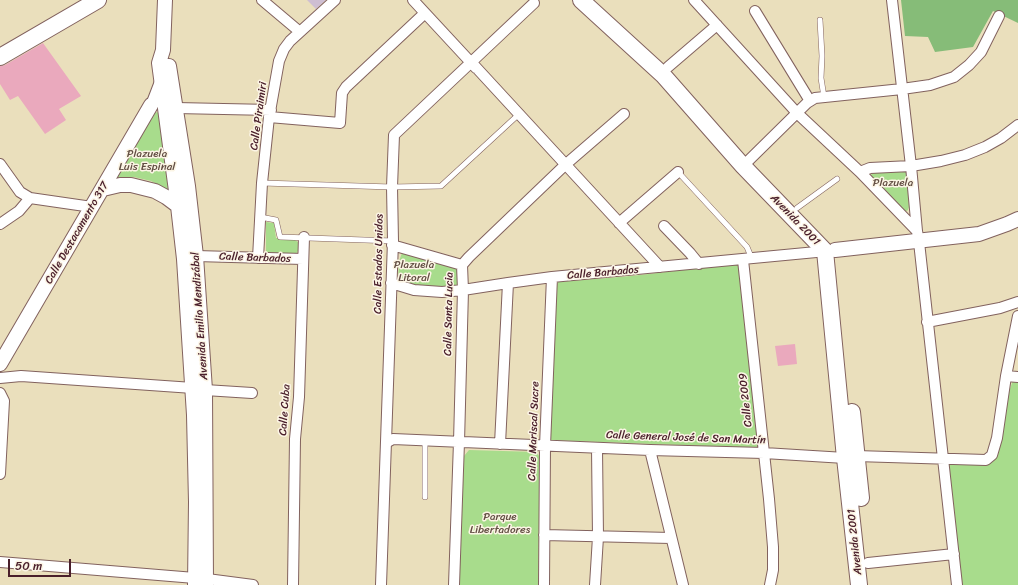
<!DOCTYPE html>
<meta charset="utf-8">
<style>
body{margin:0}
#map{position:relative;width:1018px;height:585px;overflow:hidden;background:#eadfbc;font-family:Sriracha,sans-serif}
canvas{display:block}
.scale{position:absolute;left:8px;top:559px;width:63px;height:18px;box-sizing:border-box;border:2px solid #4a1f2b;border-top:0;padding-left:5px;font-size:12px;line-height:14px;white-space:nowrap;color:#4a1f2b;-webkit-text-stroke:3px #fcf5e5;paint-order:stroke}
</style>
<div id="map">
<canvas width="1018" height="585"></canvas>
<div class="scale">50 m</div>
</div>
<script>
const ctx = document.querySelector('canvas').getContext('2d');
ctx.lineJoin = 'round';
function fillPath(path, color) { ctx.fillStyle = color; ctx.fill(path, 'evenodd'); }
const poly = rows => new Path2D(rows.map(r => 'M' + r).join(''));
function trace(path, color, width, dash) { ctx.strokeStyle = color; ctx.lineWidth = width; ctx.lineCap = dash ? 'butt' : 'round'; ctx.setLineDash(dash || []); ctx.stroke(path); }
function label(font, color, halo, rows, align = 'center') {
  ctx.font = font + ' Sriracha,sans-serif'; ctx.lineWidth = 3; ctx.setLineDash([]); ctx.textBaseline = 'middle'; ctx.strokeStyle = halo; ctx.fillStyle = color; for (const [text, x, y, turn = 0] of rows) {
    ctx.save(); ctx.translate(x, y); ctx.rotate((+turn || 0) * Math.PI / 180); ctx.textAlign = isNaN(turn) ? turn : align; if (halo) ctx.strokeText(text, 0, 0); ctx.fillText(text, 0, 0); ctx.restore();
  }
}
fillPath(poly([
 [307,0,326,0,316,9]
]), '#cebed2');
fillPath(poly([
 [156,112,162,114,168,190,151,181,134,177,113,179],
 [905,169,907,172,909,207,908,210,905,212,870,178,872,173],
 [266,222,274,223,276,238,295,240,298,242,299,249,296,254,266,253],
 [402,253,457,268,459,272,458,284,455,288,424,288,398,280,399,261],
 [736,264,741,268,758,448,548,440,556,287,558,282,631,276],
 [1014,377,1018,377,1018,585,956,585,943,458,986,460],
 [469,450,537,452,540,458,538,585,459,585,464,456]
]), '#a8dc8c');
fillPath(poly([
 [901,0,1018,0,1018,23,993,11,973,47,935,52,928,37,905,36]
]), '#86bc78');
fillPath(poly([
 [43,43,81,96,59,109,66,120,45,134,18,96,10,100,0,84,0,66,5,65],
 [795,344,797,364,778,366,775,346]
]), '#eaa9bd');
const lane = poly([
 [820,20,822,56,821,78,824,97],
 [678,172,747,247,752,259],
 [262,183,392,187,441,186,518,115],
 [797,208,837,179],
 [260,217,276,220,280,237,393,241],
 [425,497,425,441]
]);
const street = poly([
 [262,0,300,32],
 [413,0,476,68],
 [694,0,797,113,860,172,917,231],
 [892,0,911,166,917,231,919,242,957,585],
 [755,11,810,101],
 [472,63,660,267],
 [668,67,717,25],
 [151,105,161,79],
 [176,108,271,110],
 [269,117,340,123,342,93,346,87,425,13],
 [0,164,20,192,30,198,92,207],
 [743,166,807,103,815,98,902,89,930,85,954,77,969,65,981,52,999,16],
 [860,172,870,168,911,166,941,161,965,155,985,147,1001,138,1018,125],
 [619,223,678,172],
 [0,224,19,211,30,198],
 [664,226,690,253,699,264],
 [392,245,462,265],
 [191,257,196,256,303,259],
 [258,258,262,183,269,117,279,61,284,49,290,41,335,0],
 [743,260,769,499,773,547,773,570,770,585],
 [391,283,414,290,442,292,463,290,508,283,552,277,827,251],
 [927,322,1000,308,1018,302],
 [1006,376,1018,377],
 [0,378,21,376,193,388,205,390,252,393],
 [0,393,4,401,0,474],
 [386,443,393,439,650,450,764,453,845,458,856,456,986,460,992,455,997,438,1006,376,1018,316],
 [500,444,508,283],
 [650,450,683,585],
 [544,535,671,538],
 [0,562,207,579,253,585],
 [868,563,954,554],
 [293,585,295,439,299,397,304,237],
 [381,585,393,241,392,187,394,135,534,3],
 [454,585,459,442,463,290,462,265,469,257,565,165,624,114],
 [544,585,545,446,552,277],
 [595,585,598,537,597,448]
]);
const secondary = poly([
 [165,0,163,50,159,63,178,206,184,259,194,415,196,502,195,585],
 [169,66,188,186,196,256,205,390,206,585],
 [103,189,120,185,131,185,155,191,166,197,178,206,182,206],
 [835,250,979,234,1007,224,1018,219],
 [0,364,151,105]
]);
const primary = poly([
 [581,0,663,75,743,166,825,251,845,458,859,585],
 [0,57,98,0],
 [852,412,861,498]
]);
trace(lane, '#82625e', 6);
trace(street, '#82625e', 12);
trace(secondary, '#82625e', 16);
trace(primary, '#82625e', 18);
trace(lane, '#fff', 5);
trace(street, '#fff', 10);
trace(secondary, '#fff', 14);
trace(primary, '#fff', 16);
label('11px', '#4a1f2b', '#fcf5e5', [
 ["Calle Piraimiri",259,116,-82],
 ["Avenida 2001",795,220,46],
 ["Calle Destacamento 317",77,233,-60],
 ["Calle Barbados",255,258,2],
 ["Calle Estados Unidos",379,264,-89],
 ["Calle Barbados",603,273,-5],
 ["Calle Santa Lucia",449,314,-89],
 ["Avenida Emilio Mendizábal",200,316,-94],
 ["Calle 2009",746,400,-96],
 ["Calle Cuba",285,410,-86],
 ["Calle Mariscal Sucre",534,431,-88],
 ["Calle General José de San Martín",686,438,2],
 ["Avenida 2001",855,542,-96]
]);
label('11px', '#624e43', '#fcf5e5', [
 ["Plazuela",147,154],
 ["Luis Espinal",147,167],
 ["Plazuela",893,183],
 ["Plazuela",414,265],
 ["Litoral",414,278],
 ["Parque",500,517],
 ["Libertadores",500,530]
]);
</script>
